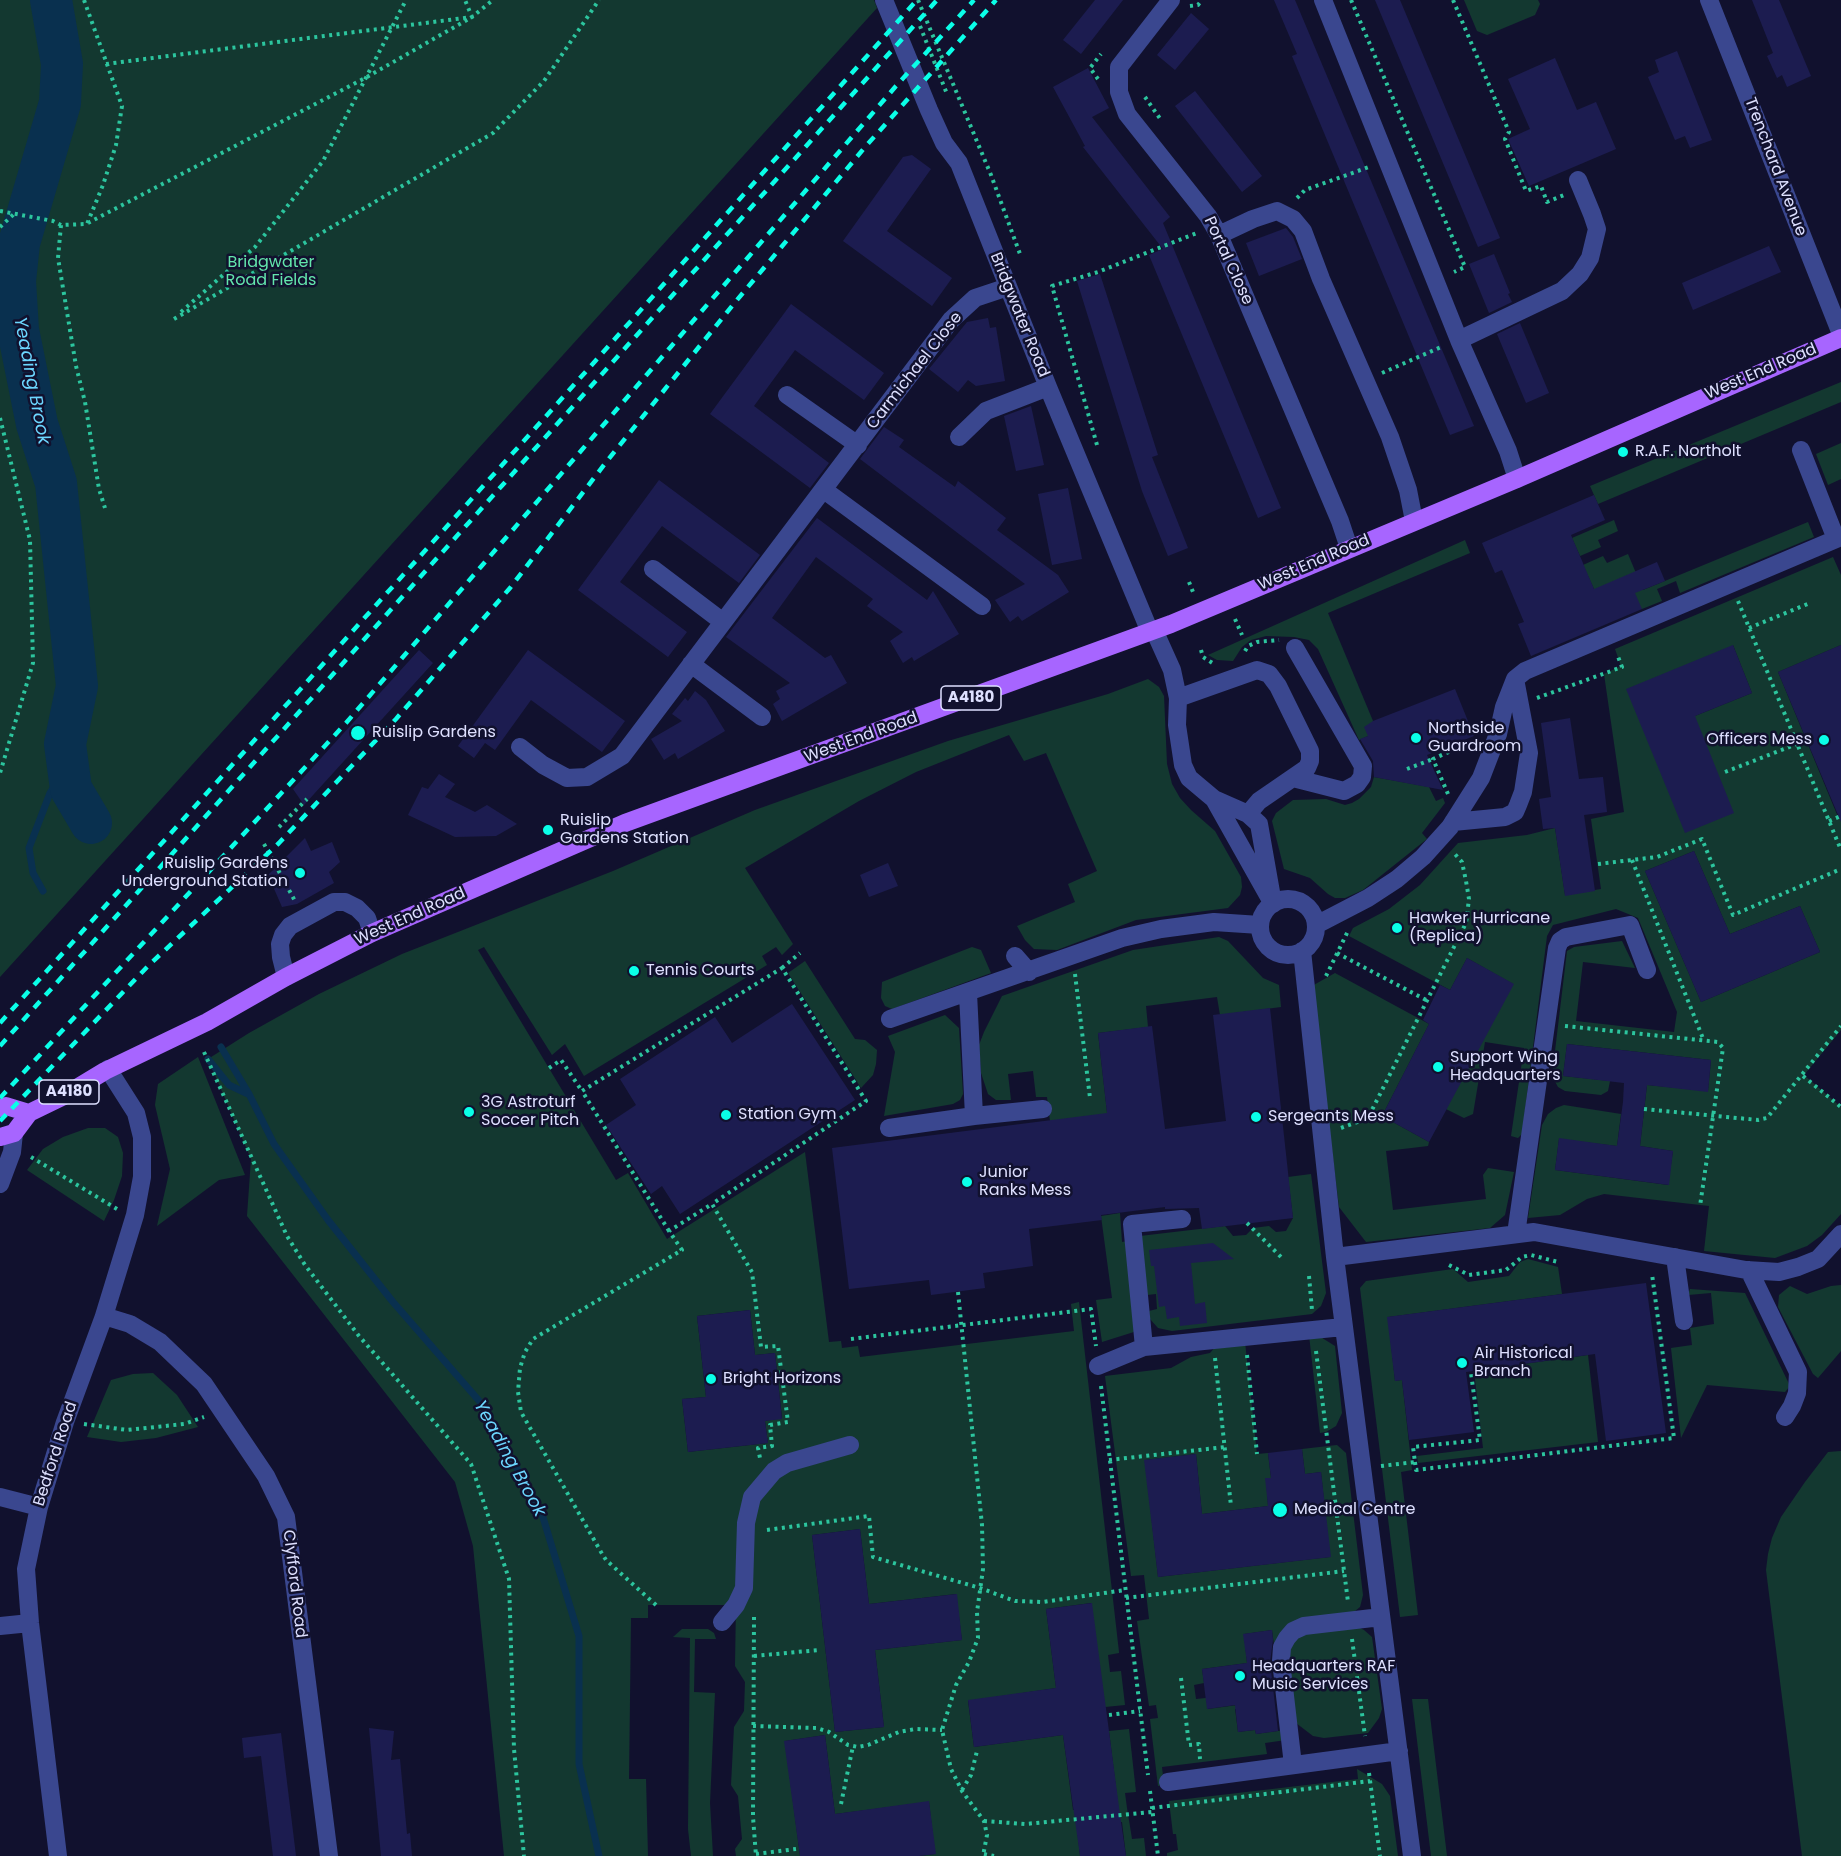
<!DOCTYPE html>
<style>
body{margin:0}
canvas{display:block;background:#11112e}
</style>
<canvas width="1841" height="1856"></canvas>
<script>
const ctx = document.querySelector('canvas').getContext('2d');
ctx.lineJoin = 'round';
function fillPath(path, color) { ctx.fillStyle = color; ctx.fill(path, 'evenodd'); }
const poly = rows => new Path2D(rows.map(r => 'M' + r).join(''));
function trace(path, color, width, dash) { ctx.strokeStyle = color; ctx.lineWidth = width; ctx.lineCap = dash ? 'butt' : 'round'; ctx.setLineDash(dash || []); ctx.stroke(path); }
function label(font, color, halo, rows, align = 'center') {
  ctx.font = font + ' Poppins,sans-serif'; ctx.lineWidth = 5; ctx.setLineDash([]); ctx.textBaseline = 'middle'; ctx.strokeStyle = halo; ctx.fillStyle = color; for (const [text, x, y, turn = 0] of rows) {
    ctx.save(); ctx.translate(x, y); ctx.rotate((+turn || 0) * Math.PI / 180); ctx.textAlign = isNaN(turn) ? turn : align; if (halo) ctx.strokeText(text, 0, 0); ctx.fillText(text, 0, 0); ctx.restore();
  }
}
fillPath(poly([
 [0,0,874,0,877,8,0,977],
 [1464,0,1538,0,1540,4,1535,15,1487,35,1477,31],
 [1841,382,1841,402,1598,504,1590,486],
 [1841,443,1841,479,1828,485,1816,454],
 [1614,520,1618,531,1598,540,1601,547,1580,556,1572,538],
 [1808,522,1814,537,1680,593,1676,581,1657,589,1662,601,1642,609,1594,589,1583,565,1603,556,1607,563,1628,554,1643,590],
 [1465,540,1470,553,1328,613,1373,721,1368,736,1359,740,1318,649,1309,640,1294,637,1266,636,1251,640,1242,647,1233,661,1217,660,1208,655],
 [1833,557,1841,575,1841,645,1778,672,1838,817,1841,816,1841,1030,1804,1075,1841,1107,1841,1214,1822,1235,1807,1246,1775,1258,1704,1251,1709,1206,1604,1194,1587,1199,1560,1215,1528,1218,1542,1125,1548,1114,1556,1108,1564,1105,1621,1114,1617,1146,1559,1139,1555,1170,1668,1185,1673,1151,1640,1146,1647,1085,1708,1091,1711,1060,1567,1044,1563,1076,1610,1081,1608,1091,1601,1095,1565,1091,1558,1087,1552,1076,1567,951,1574,947,1622,941,1635,968,1583,962,1576,1021,1674,1032,1677,1012,1638,918,1616,909,1553,925,1547,936,1522,1134,1518,1138,1511,1136,1524,1048,1485,1042,1473,1114,1464,1118,1446,1109,1513,984,1467,958,1450,990,1349,936,1353,928,1389,909,1420,885,1458,843,1527,835,1555,828,1565,895,1601,889,1591,819,1624,812,1604,674,1621,666,1615,649],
 [1733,645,1752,693,1695,716],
 [1694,851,1730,934,1800,906,1820,952,1701,1002,1645,871],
 [1148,679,1159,687,1164,696,1167,764,1172,784,1180,798,1191,810,1215,831,1241,877,1242,887,1240,895,1228,908,1136,920,1057,950,1034,949,1025,940,1017,926,1075,902,1068,884,1097,871,1046,753,1024,761,1009,735,916,772,859,801,745,868,793,944,782,955,776,947,762,956,767,965,584,1076,565,1044,552,1055,484,947,478,950,616,1180,628,1173,667,1239,805,1152,829,1342,841,1341,842,1348,858,1346,860,1357,1074,1331,1071,1304,1079,1302,1119,1652,1119,1653,1108,1655,1110,1672,1121,1671,1125,1705,1105,1707,1091,1603,1046,1609,1056,1688,968,1701,974,1747,1063,1735,1073,1810,1118,1804,1109,1731,1129,1729,1136,1792,1125,1793,1127,1808,1132,1839,1144,1838,1146,1856,1126,1856,1122,1822,1077,1828,1080,1856,919,1856,935,1854,929,1802,835,1814,825,1735,785,1741,800,1856,736,1856,735,1849,742,1839,738,1796,731,1785,734,1727,744,1711,745,1682,735,1666,736,1605,648,1605,648,1618,631,1618,629,1779,646,1779,648,1856,504,1856,473,1546,455,1482,247,1216,251,1159,208,1059,249,1033,319,994,402,954,613,871,755,810,948,741,1108,694],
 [750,1310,755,1355,775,1353,782,1418,765,1421,768,1443,688,1452,682,1399,706,1397,697,1316],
 [860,1529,869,1604,956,1594,962,1640,875,1650,884,1727,835,1732,812,1535],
 [1374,777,1429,787,1436,801,1443,798,1445,803,1422,833,1427,839,1363,890,1345,898,1335,898,1328,894,1310,878,1284,869,1272,821,1276,813,1293,800,1326,799,1345,805,1352,803,1359,799,1371,787],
 [1219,937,1228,941,1263,978,1279,985,1281,1007,1220,1015,1217,997,1146,1006,1148,1027,1098,1033,1109,1130,1050,1121,1047,1097,1036,1097,1033,1071,1008,1074,1011,1100,996,1100,988,1094,981,1073,979,1045,984,1032,1002,996,1133,950],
 [972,947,981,950,991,973,892,1009,885,1006,881,998,882,982],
 [805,961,855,1039,865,1040,877,1050,876,1064,873,1075,861,1088,788,973],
 [1335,973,1429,1024,1382,1116,1429,1142,1428,1146,1386,1151,1393,1210,1486,1199,1483,1175,1488,1168,1514,1172,1505,1215,1490,1228,1366,1242,1339,1207,1312,986],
 [945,1015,959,1028,963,1094,960,1100,953,1104,884,1116,895,1052,888,1036],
 [198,1057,245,1175,219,1180,157,1226,170,1169,155,1105,158,1084],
 [88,1128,105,1128,118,1137,123,1153,122,1176,114,1200,104,1221,27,1170,43,1149,63,1137],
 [1311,1174,1326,1293,1321,1306,1312,1314,1172,1331,1158,1328,1150,1319,1149,1311,1157,1309,1156,1294,1147,1295,1140,1236,1225,1226,1233,1236,1246,1235,1253,1228,1269,1226,1276,1232,1286,1231,1293,1218,1288,1177],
 [1120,1213,1122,1242,1128,1241,1137,1331,1102,1342,1096,1300,1112,1298,1101,1216],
 [1528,1259,1558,1267,1562,1294,1388,1317,1395,1381,1402,1380,1412,1470,1401,1472,1418,1615,1400,1617,1360,1288,1366,1281,1453,1269,1468,1282,1509,1276,1520,1262],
 [1841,1285,1841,1351,1818,1378,1813,1374,1778,1307,1779,1295,1790,1286,1807,1294,1831,1286],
 [1690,1289,1745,1293,1790,1386,1785,1392,1707,1385,1681,1438,1671,1348,1692,1345,1690,1328,1714,1324,1711,1293,1688,1295],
 [1309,1335,1319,1336,1335,1346,1342,1413,1336,1426,1326,1432,1320,1433],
 [1245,1342,1257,1454,1268,1453,1271,1478,1266,1478,1268,1506,1202,1514,1196,1454,1145,1460,1158,1577,1330,1557,1321,1472,1305,1474,1302,1449,1337,1445,1346,1453,1363,1595,1360,1607,1355,1611,1345,1615,1292,1623,1275,1652,1272,1630,1244,1634,1247,1663,1202,1669,1204,1683,1194,1685,1196,1699,1206,1698,1208,1709,1252,1703,1253,1707,1235,1709,1238,1732,1255,1730,1256,1734,1285,1730,1286,1740,1265,1743,1267,1754,1162,1767,1164,1785,1158,1786,1150,1719,1158,1718,1156,1705,1149,1706,1137,1621,1149,1619,1144,1575,1131,1576,1105,1376,1171,1368,1191,1357,1210,1353,1217,1345],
 [1588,1355,1598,1442,1418,1463,1417,1456,1483,1448,1474,1371],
 [153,1373,177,1395,198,1427,156,1438,121,1442,87,1437,111,1380,133,1374],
 [1841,1451,1841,1856,1802,1856,1766,1570,1768,1554,1772,1538,1781,1517,1805,1482,1828,1452],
 [1356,1626,1364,1630,1372,1637,1382,1709,1379,1718,1368,1733,1324,1738,1313,1736,1296,1723,1287,1649,1300,1634],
 [682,1629,708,1629,714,1633,716,1639,695,1639,694,1692,715,1693,710,1803,713,1856,691,1856,688,1829,690,1638,673,1637],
 [1412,1699,1428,1699,1447,1856,1431,1856],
 [1357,1769,1382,1784,1390,1796,1398,1856,1167,1856,1167,1853,1178,1850,1176,1834,1173,1834,1169,1801,1358,1779]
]), '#133830');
trace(poly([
 [43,891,33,873,29,848,50,793,68,764],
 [221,1047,249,1094,274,1144,328,1220,393,1302,481,1403,542,1514,579,1636,579,1764,599,1856],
 [208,1059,229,1085,248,1094]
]), '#09304f', 7);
trace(poly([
 [51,0,62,64,60,103,19,243,15,281,18,330,37,424,56,483,77,686,65,744,71,789,91,823]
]), '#09304f', 42);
fillPath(poly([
 [1095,0,1123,0,1081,54,1063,40],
 [1274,0,1295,0,1474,426,1450,435,1292,56,1297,54],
 [1375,0,1400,0,1500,238,1478,247],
 [1752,0,1779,0,1811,76,1787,87,1782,75,1777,78,1767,56,1773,53],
 [1191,13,1209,29,1175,70,1157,55],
 [1677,51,1712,140,1690,148,1685,136,1675,140,1648,77,1659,72,1655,60],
 [1555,58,1577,110,1596,102,1616,149,1529,186,1508,139,1530,129,1508,79],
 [1088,68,1109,108,1092,117,1170,217,1163,223,1281,508,1258,518,1149,255,1163,249,1083,147,1085,146,1053,87],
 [1195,91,1262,176,1242,192,1175,106],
 [912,155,931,169,887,231,952,278,932,306,843,241,903,157],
 [1286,228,1293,237,1302,259,1259,276,1246,243],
 [1769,246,1781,272,1693,310,1682,283],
 [1494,254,1510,293,1508,294,1512,302,1489,313,1469,264],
 [1100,274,1158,455,1152,457,1188,548,1168,556,1142,491,1077,281],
 [791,304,884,373,864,400,795,350,754,406,829,463,810,488,710,414],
 [988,318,990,328,996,327,1005,381,976,386,968,380,958,392,929,369,967,322],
 [1520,323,1549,393,1526,403,1497,334],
 [1031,406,1044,465,1016,471,1004,416],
 [884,427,904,440,899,447,955,487,958,481,1006,518,997,530,1058,575,1069,592,1022,621,1018,616,1010,622,995,600,1025,584,860,459],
 [659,480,760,555,739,583,662,526,620,582,687,632,668,657,578,590],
 [1068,488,1082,559,1052,565,1038,494],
 [1594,495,1605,520,1571,535,1594,589,1657,562,1665,581,1635,593,1642,609,1531,656,1518,624,1524,622,1502,570,1495,573,1482,543],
 [817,518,927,600,933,591,959,634,914,661,912,657,903,663,890,641,903,632,867,606,873,599,816,557,772,618,825,658,831,655,847,683,782,721,773,704,780,699,776,691,790,683,726,637],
 [1733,645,1752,693,1695,716,1734,813,1685,833,1626,689],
 [1841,645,1841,822,1778,672],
 [419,650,433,663,304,805,293,789],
 [528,650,625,721,602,752,531,700,495,750,485,743,474,758,458,746],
 [1455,689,1474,736,1427,755,1443,790,1374,777,1373,761,1360,739,1368,736,1364,727,1373,721],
 [695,691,706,700,725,731,678,759,675,753,664,760,651,739,682,721,672,714,685,698,688,701],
 [1570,718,1579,779,1603,777,1607,812,1584,815,1595,891,1565,896,1555,828,1543,829,1539,799,1551,797,1541,723],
 [439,774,455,784,445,797,475,812,487,805,517,824,496,836,455,837,408,815,422,787,428,789],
 [305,838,311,851,332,842,340,862,329,872,334,883,297,904,282,907,268,875],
 [1694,851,1730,934,1800,906,1820,952,1701,1002,1645,871],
 [888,863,898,886,869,897,860,875],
 [1467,958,1514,984,1429,1142,1382,1116,1429,1024,1423,1020,1440,985,1450,990],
 [792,1004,855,1100,680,1214,662,1186,651,1194,606,1125,636,1105,620,1079,715,1017,732,1043],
 [1270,1008,1293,1218,1202,1229,1199,1208,1165,1209,1165,1207,1101,1215,1102,1220,1029,1229,1033,1266,983,1273,985,1288,931,1295,929,1280,849,1289,832,1148,1107,1113,1098,1033,1152,1026,1165,1129,1226,1121,1213,1015],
 [1567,1044,1711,1060,1708,1092,1647,1085,1640,1146,1673,1151,1669,1185,1555,1170,1559,1138,1617,1146,1623,1102,1624,1083,1563,1076],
 [1213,1243,1234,1259,1191,1263,1195,1304,1205,1302,1207,1323,1180,1326,1179,1317,1167,1319,1165,1306,1159,1307,1154,1266,1151,1266,1149,1250],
 [1646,1283,1666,1433,1606,1441,1595,1354,1466,1372,1474,1432,1409,1440,1402,1380,1395,1381,1387,1317],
 [750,1310,755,1355,775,1353,782,1419,765,1421,768,1443,688,1452,682,1399,706,1397,697,1316],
 [1302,1449,1305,1474,1321,1472,1331,1557,1158,1577,1144,1460,1196,1454,1202,1514,1268,1506,1265,1478,1271,1478,1268,1453],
 [860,1529,869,1604,957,1594,962,1640,875,1650,884,1727,835,1732,812,1535],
 [1092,1603,1121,1822,1126,1856,1080,1856,1063,1735,974,1747,968,1700,1056,1688,1046,1609],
 [1272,1630,1273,1640,1270,1662,1278,1731,1256,1734,1255,1730,1238,1732,1235,1705,1207,1709,1202,1669,1247,1663,1243,1634],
 [369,1728,394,1731,391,1760,400,1759,407,1834,410,1833,412,1856,381,1856],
 [281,1733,296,1856,273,1856,261,1756,244,1758,242,1738],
 [825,1735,835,1814,929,1801,936,1854,919,1856,800,1856,784,1741]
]), '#1c1c50');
trace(poly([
 [84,0,122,106,116,145,103,185,87,224],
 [918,0,991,175,1020,254],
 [1351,0,1465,267,1454,272],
 [1453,0,1509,132,1505,139,1526,191,1541,186,1547,202,1564,195],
 [1190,6,1198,5,1202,0],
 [920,26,947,94],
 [106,64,472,17,493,0],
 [1098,79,1090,68,1101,54],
 [1145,97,1161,120],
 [1297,198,1305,190,1369,167],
 [0,211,53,221,61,225,86,224,367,77,472,17,465,0],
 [61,225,58,258,76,366,85,402,99,489,105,508],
 [0,227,14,214],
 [181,312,255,247,323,161,406,0],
 [174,319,493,133,544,81,599,0],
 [1382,373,1441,347],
 [0,418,30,540,33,663,0,773],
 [1097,445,1052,286,1098,272,1197,233],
 [1189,582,1193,592],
 [1738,601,1841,850],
 [1235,619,1242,635],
 [1749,628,1810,603],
 [1201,650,1203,657,1214,664],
 [1245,651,1248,646,1257,642,1279,640],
 [1537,698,1622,667,1617,654],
 [1407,769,1433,759],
 [1725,772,1797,744],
 [1448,794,1433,759,1473,741],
 [1829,821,1841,816],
 [279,827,307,799],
 [264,844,295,901],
 [1632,860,1704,1041],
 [1598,864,1657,857,1702,839,1733,915,1841,869],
 [1337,953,1428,1001],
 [782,968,800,953],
 [1075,974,1090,1098],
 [1326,976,1348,931],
 [1565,1026,1718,1042,1723,1048,1700,1206],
 [204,1052,287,1236,305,1265,359,1336,471,1464,509,1579,514,1749,524,1856],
 [549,1068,561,1060,582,1091],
 [1803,1076,1841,1107],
 [1644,1109,1758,1120,1767,1118,1841,1026],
 [1341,1128,1363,1120,1373,1108,1466,923,1469,899,1466,881,1462,862,1453,852],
 [31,1157,117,1209],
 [1247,1223,1283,1259],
 [669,1231,582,1091,782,968,866,1101,712,1204],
 [1449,1265,1469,1275,1506,1270,1522,1257,1531,1255,1558,1262],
 [1309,1276,1312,1310],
 [958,1292,982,1525,983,1569,977,1612,978,1638,969,1662,956,1685,942,1730,951,1769,962,1791,984,1821,987,1835,983,1856],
 [851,1339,1091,1309,1096,1346],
 [1316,1351,1348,1602],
 [1247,1355,1257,1454],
 [1215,1358,1231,1506],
 [1101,1386,1148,1775],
 [84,1424,127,1430,184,1424,204,1417],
 [1109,1460,1225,1447],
 [1415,1462,1416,1470,1674,1438,1652,1274],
 [1381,1466,1415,1462,1413,1447,1480,1440,1471,1373],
 [767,1530,869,1516,873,1557,980,1588,1015,1601,1043,1602,1125,1590],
 [1126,1598,1344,1571],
 [656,1605,606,1560,601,1552,521,1412,518,1392,520,1368,525,1352,533,1339,682,1250,669,1231,712,1204,752,1272,761,1347,778,1346,788,1422,770,1425,772,1446,758,1448,760,1458],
 [754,1617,753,1817,756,1856],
 [1352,1639,1365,1736],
 [754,1656,819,1650],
 [1181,1678,1189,1745,1199,1744,1200,1759],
 [1302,1682,1317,1680],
 [1109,1715,1140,1711],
 [753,1726,817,1728,829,1732,848,1745,858,1747,868,1745,899,1732,915,1729,942,1730],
 [1369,1773,1380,1856],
 [962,1790,971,1775,977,1751],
 [1150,1791,1158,1856],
 [841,1804,853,1746],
 [1152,1808,1370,1781],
 [984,1821,1025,1824,1152,1812],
 [756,1854,796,1849],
 [984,1854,994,1856]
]), '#2cc59e', 4, [3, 4.5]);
trace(poly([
 [884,0,929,110,944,143,959,163,1048,387,1150,632],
 [1171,0,1119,67,1119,92,1127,114,1208,216,1219,235,1340,521,1349,548],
 [1323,0,1459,340,1508,451,1517,479],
 [1709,0,1841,334],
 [1219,235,1253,219,1277,211,1293,219,1303,231,1321,279,1390,437,1408,490,1414,521],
 [1459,340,1562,291,1580,274,1590,258,1597,229,1592,214,1578,180],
 [787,395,858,445],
 [959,437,986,411,1048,387],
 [1801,450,1836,539],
 [824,490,982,606],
 [653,569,723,622],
 [1154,630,1172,670,1178,698,1177,725,1183,765,1189,778,1214,799,1273,904],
 [691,664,762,717],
 [1178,698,1257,670,1269,674,1278,686,1310,751,1310,761,1307,768,1259,801,1248,814],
 [520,747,543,765,567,778,587,777,622,756,951,320,975,298,1008,287],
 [1293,778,1344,791,1357,784,1362,777,1363,766,1295,648],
 [1214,799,1248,814,1259,824,1271,892],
 [1453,822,1505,817,1515,812,1518,805,1523,792,1529,753,1515,679],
 '1260 927a28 28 0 1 1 56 0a28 28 0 1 1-56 0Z',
 [1316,925,1368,898,1397,879,1423,857,1450,827,1481,778,1498,734,1504,707,1515,679,1525,671,1841,537],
 [1302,951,1335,1257,1412,1856],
 [1015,956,1029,972],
 [286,977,281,957,280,944,283,935,290,926,334,902,345,902,357,908,367,918,372,933],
 [890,1019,1122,938,1161,929,1214,922,1260,925],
 [974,1116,1043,1109],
 [889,1128,974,1116,968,993],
 [0,1184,12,1152,14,1133],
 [1182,1219,1132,1224,1144,1347,1343,1327],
 [1516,1234,1557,948,1560,941,1566,937,1630,925,1647,970],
 [1335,1257,1534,1232,1746,1270,1779,1272,1798,1267,1818,1259,1841,1234],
 [1675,1257,1684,1321],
 [1749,1270,1798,1372,1797,1393,1792,1406,1785,1417],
 [104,1316,130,1324,160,1342,204,1384,266,1476,286,1517,329,1856],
 [1098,1366,1144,1347],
 [0,1497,39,1507],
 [722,1622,736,1605,744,1588,746,1523,752,1497,774,1471,787,1463,850,1445],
 [0,1626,30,1623],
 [1293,1765,1281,1661,1282,1647,1287,1638,1293,1631,1304,1626,1381,1617],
 [1168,1782,1399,1751],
 [58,1856,30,1623,26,1569,39,1507,65,1422,104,1316,135,1215,142,1177,142,1137,136,1113,108,1069]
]), '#3a478f', 18);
trace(poly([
 [0,1108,6,1106,29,1113],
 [0,1137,14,1133,29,1113,62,1097,105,1071,207,1022,286,977,372,933,625,823,1171,624,1517,479,1841,338]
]), '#a765ff', 18);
trace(poly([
 [0,1023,548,414,917,0],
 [0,1046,937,0],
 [0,1098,346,723,896,86,974,0],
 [0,1121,148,966,279,843,396,719,510,588,607,461,732,306,866,146,996,0]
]), '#0affe8', 4.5, [9, 8]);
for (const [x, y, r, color] of [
 [1623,452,6,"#0affe8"],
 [358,733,8,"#0affe8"],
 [1416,738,6,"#0affe8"],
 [1824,740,6,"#0affe8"],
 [548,830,6,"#0affe8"],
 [300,873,6,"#0affe8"],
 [1397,928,6,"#0affe8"],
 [634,971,6,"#0affe8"],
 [1438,1067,6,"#0affe8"],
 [469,1112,6,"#0affe8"],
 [726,1115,6,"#0affe8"],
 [1256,1117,6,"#0affe8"],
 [967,1182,6,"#0affe8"],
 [1462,1363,6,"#0affe8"],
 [711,1379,6,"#0affe8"],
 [1280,1510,8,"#0affe8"],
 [1240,1676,6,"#0affe8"]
]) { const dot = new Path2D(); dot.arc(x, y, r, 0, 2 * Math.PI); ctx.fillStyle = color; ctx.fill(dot); trace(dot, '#11112e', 2); }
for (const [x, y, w] of [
 [971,698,60],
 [69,1092,60]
]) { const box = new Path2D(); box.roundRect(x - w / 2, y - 12, w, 24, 4.5); ctx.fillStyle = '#11112e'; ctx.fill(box); trace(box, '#dee0ff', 1.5); }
label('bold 15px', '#dee0ff', null, [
 ["A4180",971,698],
 ["A4180",69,1092]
]);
label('16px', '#dee0ff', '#11112e', [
 ["Trenchard Avenue",1775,167,69],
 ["Portal Close",1228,261,65],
 ["Bridgwater Road",1019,315,68],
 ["Carmichael Close",915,371,-52],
 ["West End Road",1761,372,-23],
 ["West End Road",1314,563,-23],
 ["West End Road",861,738,-20],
 ["West End Road",410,917,-24],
 ["Bedford Road",56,1454,-72],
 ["Clyfford Road",294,1584,83]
]);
label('16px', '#63e6ac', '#11112e', [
 ["Bridgwater",271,263],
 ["Road Fields",271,281]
]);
label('16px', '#dee0ff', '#11112e', [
 ["R.A.F. Northolt",1635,452],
 ["Northside",1428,729],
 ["Guardroom",1428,747],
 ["Ruislip Gardens",372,733],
 ["Officers Mess",1812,740,"right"],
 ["Ruislip",560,821],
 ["Gardens Station",560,839],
 ["Ruislip Gardens",288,864,"right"],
 ["Underground Station",288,882,"right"],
 ["Hawker Hurricane",1409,919],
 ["(Replica)",1409,937],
 ["Tennis Courts",646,971],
 ["Support Wing",1450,1058],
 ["Headquarters",1450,1076],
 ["3G Astroturf",481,1103],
 ["Soccer Pitch",481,1121],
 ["Station Gym",738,1115],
 ["Sergeants Mess",1268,1117],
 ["Junior",979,1173],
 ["Ranks Mess",979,1191],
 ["Air Historical",1474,1354],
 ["Branch",1474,1372],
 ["Bright Horizons",723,1379],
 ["Medical Centre",1294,1510],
 ["Headquarters RAF",1252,1667],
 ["Music Services",1252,1685]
], 'left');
label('italic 18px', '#6cd7ff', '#11112e', [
 ["Yeading Brook",31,381,79],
 ["Yeading Brook",509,1459,61]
]);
</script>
